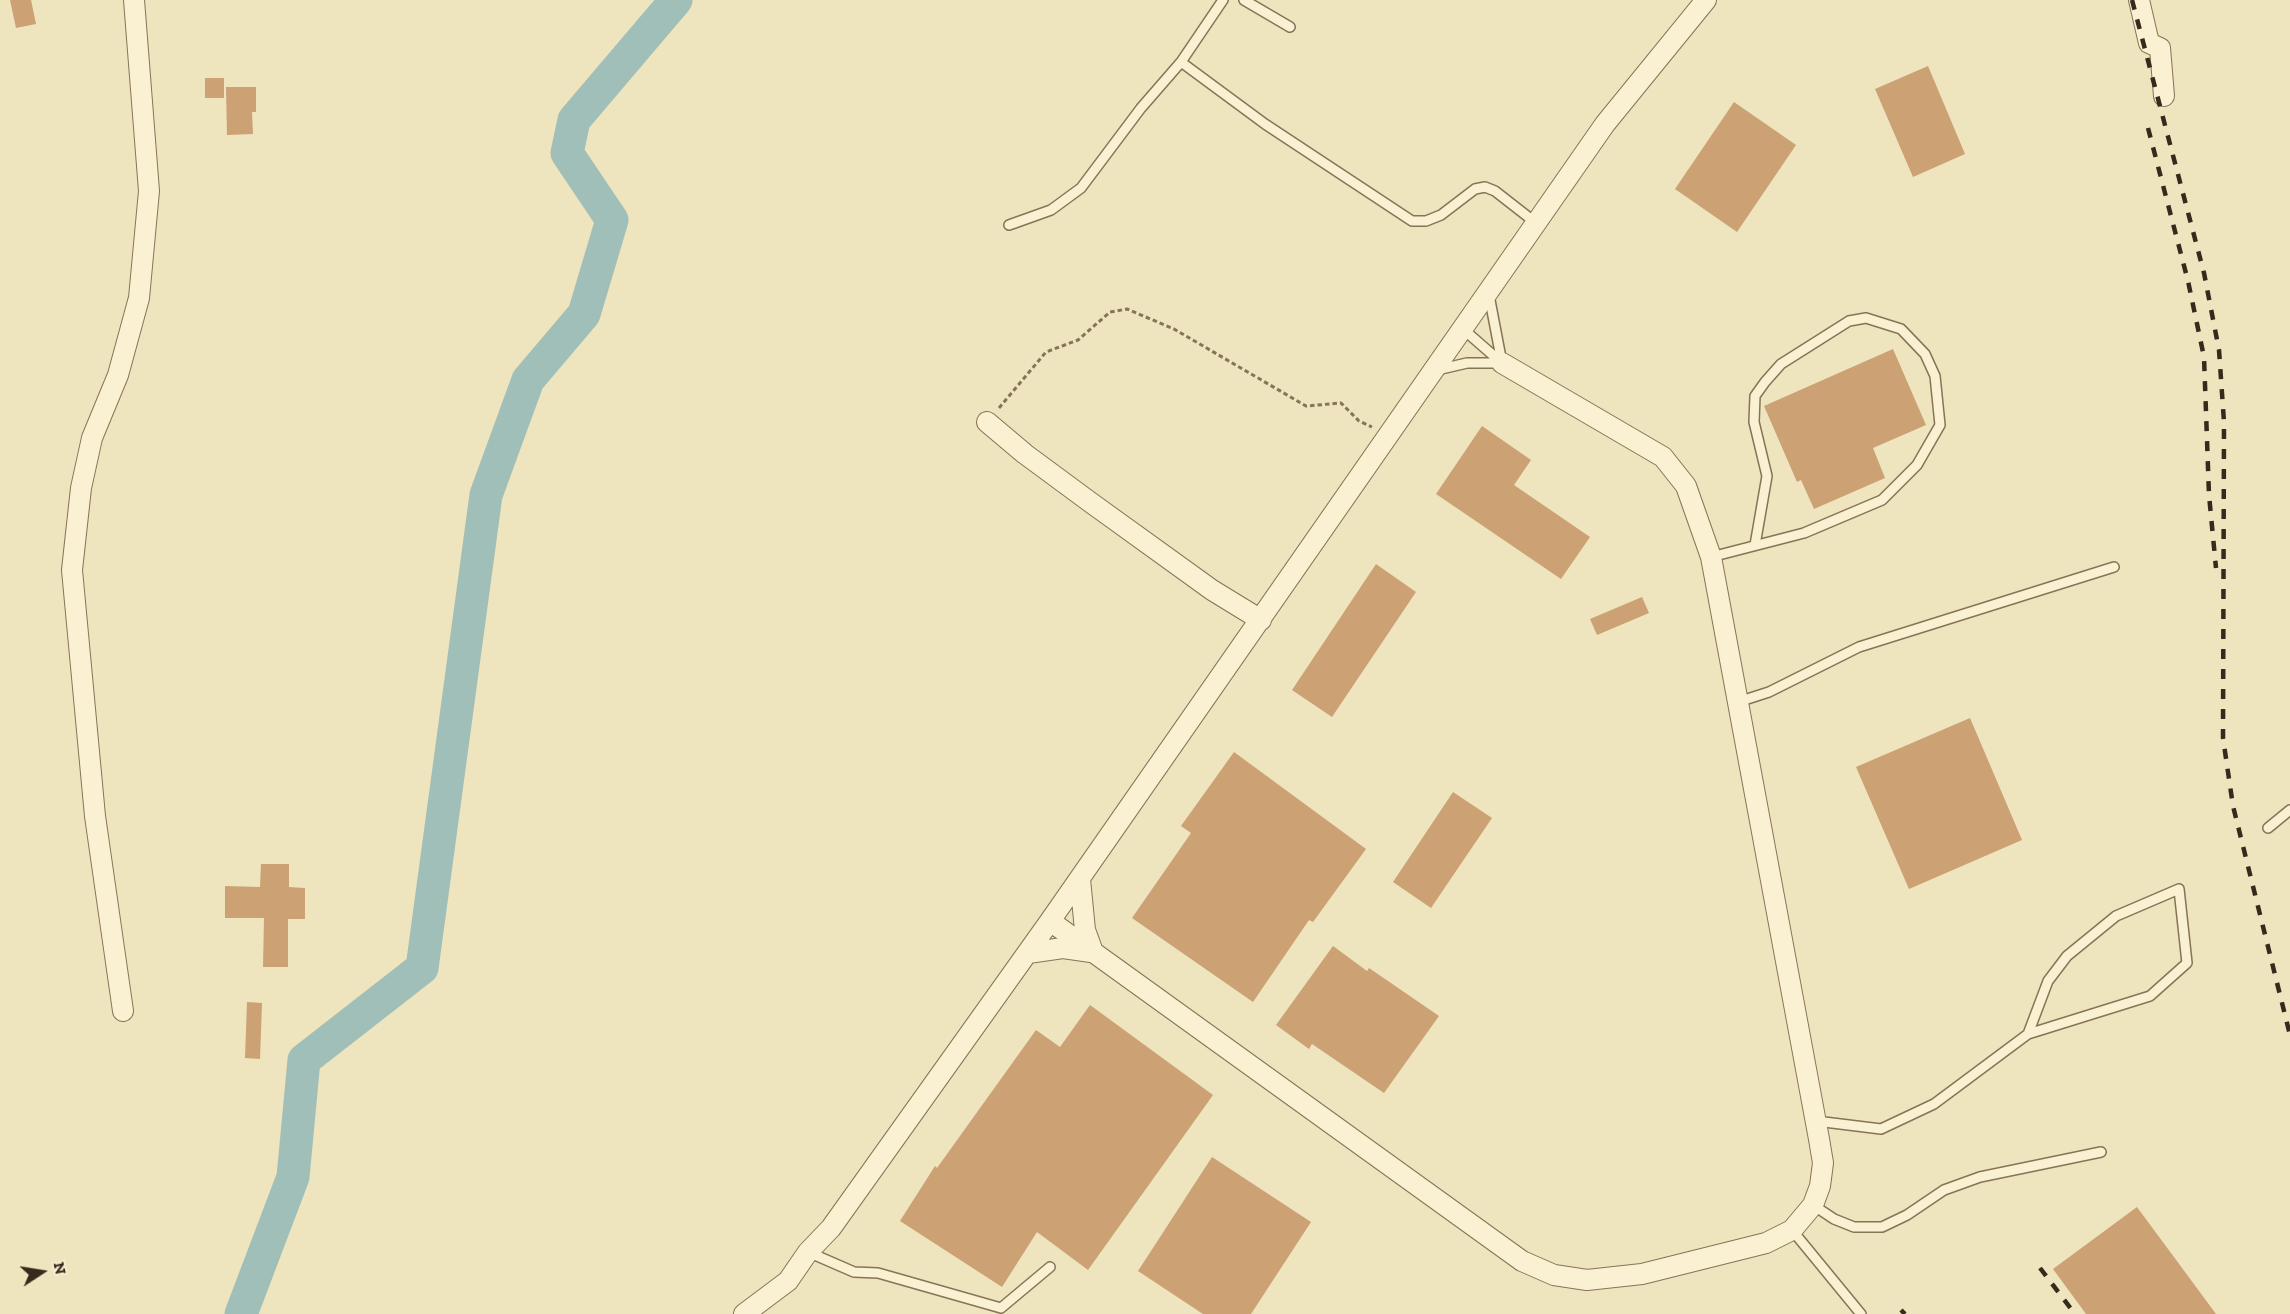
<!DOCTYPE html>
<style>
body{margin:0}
#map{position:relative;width:2290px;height:1314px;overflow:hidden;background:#eee4be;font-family:"Zilla Slab",serif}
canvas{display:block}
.north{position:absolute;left:12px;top:1242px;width:60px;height:60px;-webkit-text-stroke:4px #f5edcd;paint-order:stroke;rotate:78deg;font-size:16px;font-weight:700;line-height:24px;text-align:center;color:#352a1b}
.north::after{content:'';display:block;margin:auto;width:21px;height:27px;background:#352a1b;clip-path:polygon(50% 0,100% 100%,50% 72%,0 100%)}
</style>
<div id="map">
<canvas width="2290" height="1314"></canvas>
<div class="north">N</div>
</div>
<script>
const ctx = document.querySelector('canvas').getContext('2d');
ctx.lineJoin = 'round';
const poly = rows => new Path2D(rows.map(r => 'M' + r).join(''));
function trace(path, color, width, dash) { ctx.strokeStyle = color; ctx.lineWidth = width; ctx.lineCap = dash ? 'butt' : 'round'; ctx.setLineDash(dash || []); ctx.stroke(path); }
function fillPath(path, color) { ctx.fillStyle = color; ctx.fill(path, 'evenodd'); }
trace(poly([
 [241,1314,293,1177,304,1060,422,968,486,495,528,380,584,314,612,220,567,153,574,120,676,0]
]), '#a1bfb9', 33);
fillPath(poly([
 [10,0,31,0,36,24,16,28],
 [1928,66,1965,154,1913,177,1875,89],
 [205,78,224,78,224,98,205,98],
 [226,87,256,87,256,112,252,112,253,134,227,135],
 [1734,102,1796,145,1737,232,1675,189],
 [1893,349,1926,425,1873,448,1885,478,1814,509,1801,480,1797,482,1764,406],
 [1482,426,1531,460,1514,485,1590,537,1561,579,1436,494],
 [1376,564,1416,592,1332,717,1292,690],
 [1642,597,1649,613,1597,635,1590,619],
 [1970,718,2022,840,1909,889,1856,767],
 [1234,752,1366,849,1313,922,1309,920,1253,1002,1132,918,1191,833,1181,826],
 [1453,792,1492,818,1431,908,1393,882],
 [261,864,289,864,289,887,305,888,305,919,288,919,288,967,263,967,264,918,225,918,225,886,260,887],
 [1333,946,1367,971,1369,968,1439,1016,1384,1093,1312,1044,1309,1049,1276,1025],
 [247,1002,262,1003,260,1059,245,1058],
 [1090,1005,1213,1095,1088,1270,1037,1232,1002,1287,900,1221,935,1166,937,1168,1036,1030,1060,1047],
 [1212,1157,1311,1222,1251,1314,1203,1314,1138,1271],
 [2137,1207,2216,1314,2086,1314,2053,1269]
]), '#cca173');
const service = poly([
 [1244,0,1290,27],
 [1181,62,1265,124,1412,221,1426,221,1441,215,1475,189,1485,187,1495,191,1536,223],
 [1009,225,1051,210,1081,188,1141,108,1181,62,1223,0],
 [1489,295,1502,363],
 [1463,329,1502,363],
 [1437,370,1467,363,1502,363],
 [1711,557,1804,533,1882,500,1917,465,1940,425,1935,376,1925,354,1901,329,1866,318,1849,321,1781,364,1765,382,1755,396,1754,422,1767,476,1755,545],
 [1738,702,1769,692,1859,647,2114,567],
 [2268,828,2290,810],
 [1816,1121,1881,1129,1934,1104,2028,1034,2150,996,2187,963,2179,889,2116,916,2067,956,2048,981,2028,1034],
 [1813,1205,1834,1219,1854,1227,1882,1227,1907,1215,1944,1190,1980,1177,2101,1152],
 [1792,1230,1861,1314],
 [808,1252,854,1272,878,1273,1001,1308,1050,1267]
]);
const minor = poly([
 [2139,0,2149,43,2160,48,2164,96],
 [987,422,1025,454,1090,502,1212,590,1261,620],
 [1080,879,1085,930,1093,952],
 [1050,921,1522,1261,1554,1275,1587,1280,1642,1274,1766,1243,1792,1230,1813,1205,1820,1186,1823,1163,1819,1139,1711,557,1686,486,1663,457,1502,363],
 [1028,953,1063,948,1091,952],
 [123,1011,95,816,72,570,81,488,92,438,118,375,139,298,149,191,134,0],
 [744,1314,788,1281,808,1252,831,1228,1050,921,1605,124,1706,0]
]);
trace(service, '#867457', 12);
trace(minor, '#867457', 22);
trace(poly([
 [999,408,1046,352,1078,340,1110,312,1127,309,1174,329,1306,406,1341,403,1359,421,1372,427]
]), '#867457', 3, [4.5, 3]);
trace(service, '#f9f1d1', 9);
trace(minor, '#f9f1d1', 20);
trace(poly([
 [2132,0,2204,273,2219,350,2224,422,2223,738,2233,806,2290,1035],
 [2148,128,2188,281,2204,357,2209,495,2216,568],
 [2040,1268,2075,1314],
 [1901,1310,1905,1314]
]), '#352a1b', 4.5, [10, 10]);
</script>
